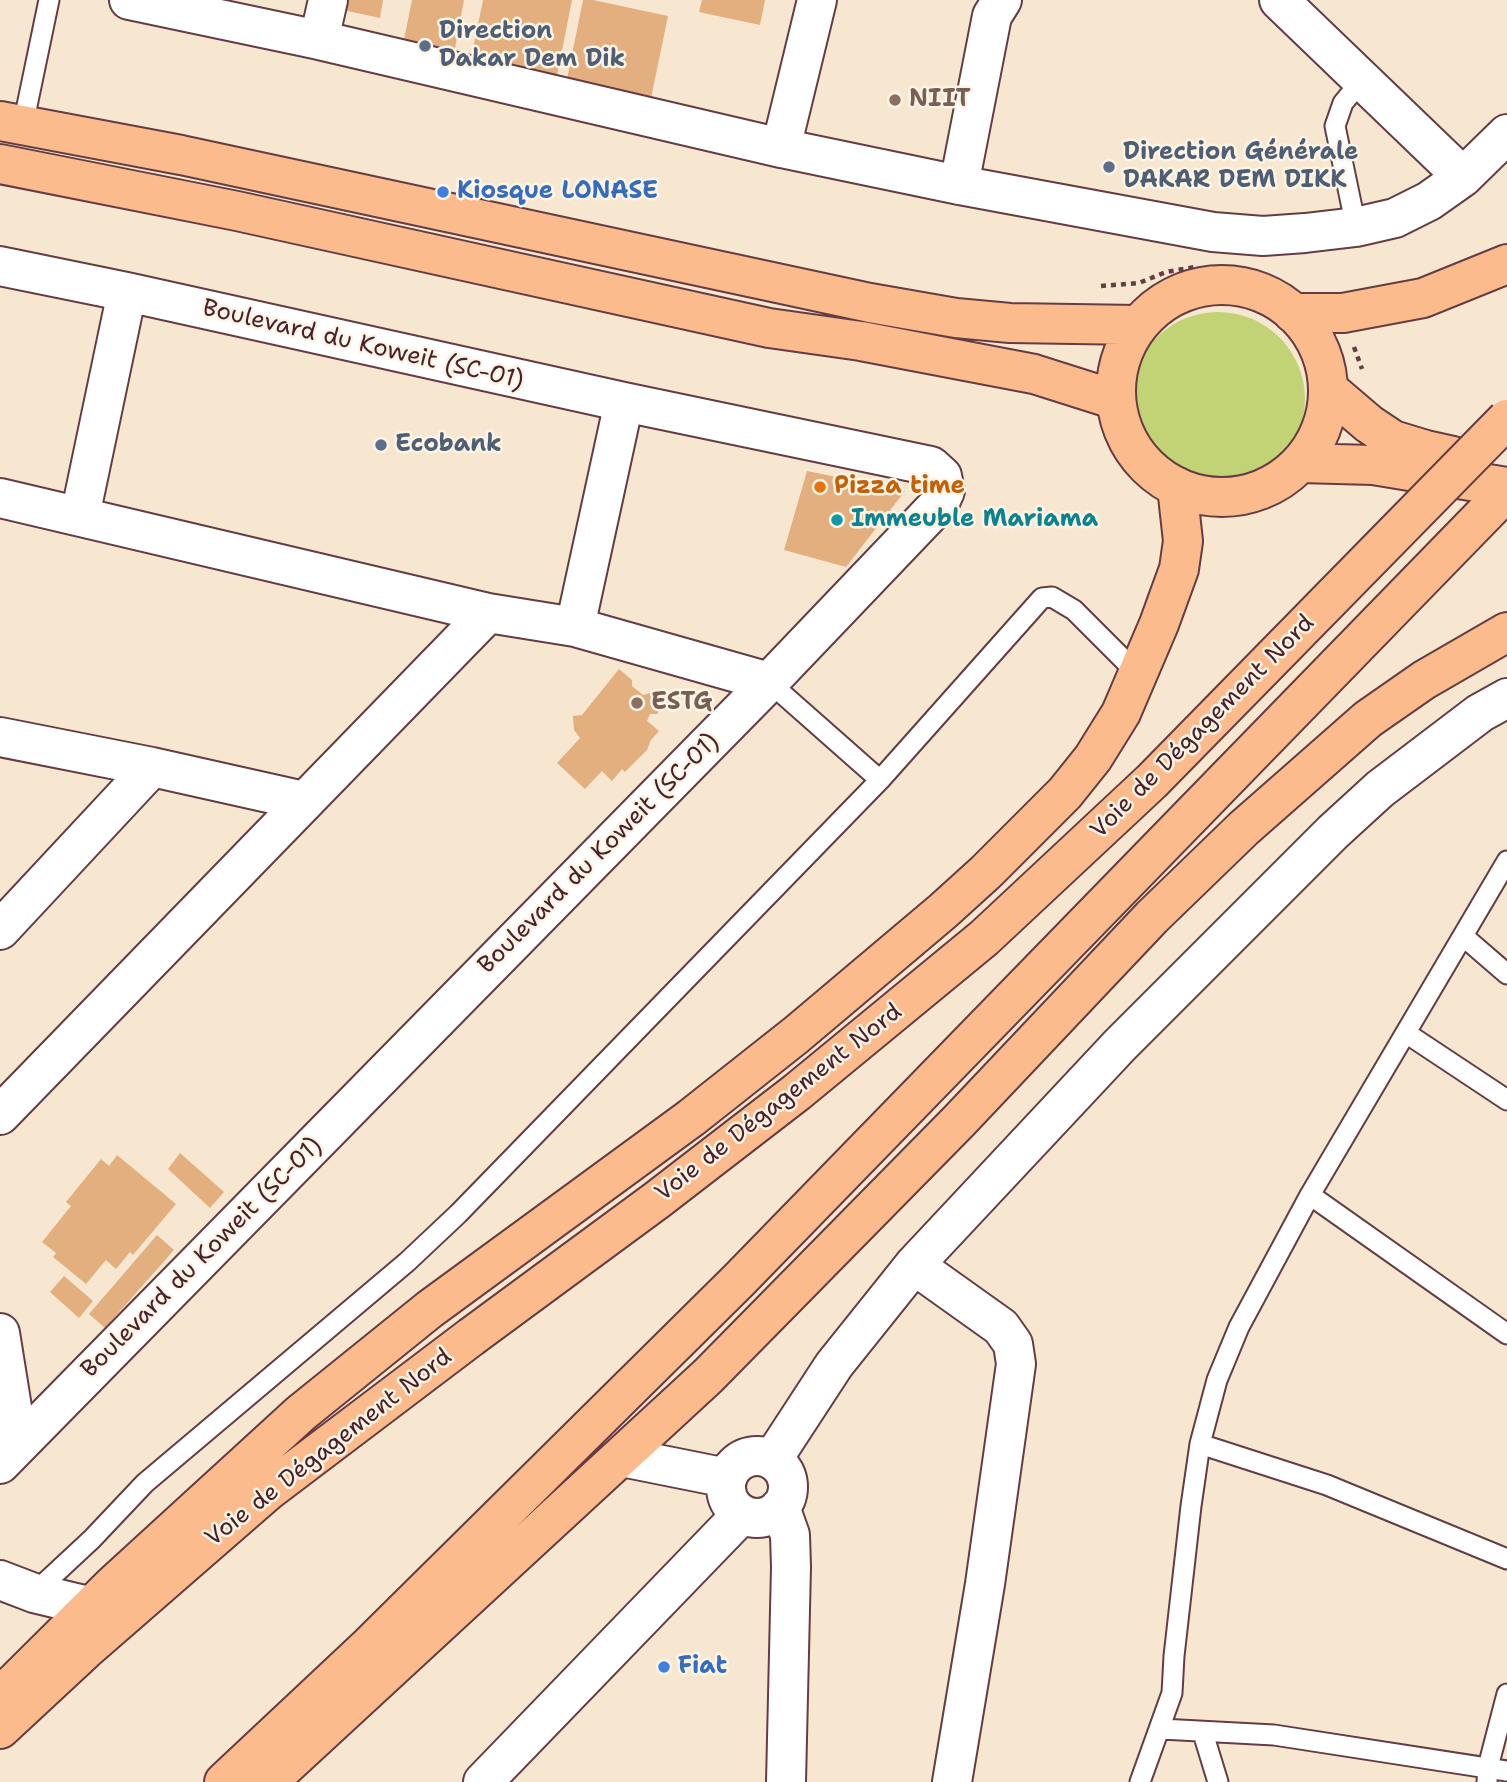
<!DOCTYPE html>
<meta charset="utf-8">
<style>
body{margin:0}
canvas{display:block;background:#f8e7d0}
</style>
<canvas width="1507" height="1782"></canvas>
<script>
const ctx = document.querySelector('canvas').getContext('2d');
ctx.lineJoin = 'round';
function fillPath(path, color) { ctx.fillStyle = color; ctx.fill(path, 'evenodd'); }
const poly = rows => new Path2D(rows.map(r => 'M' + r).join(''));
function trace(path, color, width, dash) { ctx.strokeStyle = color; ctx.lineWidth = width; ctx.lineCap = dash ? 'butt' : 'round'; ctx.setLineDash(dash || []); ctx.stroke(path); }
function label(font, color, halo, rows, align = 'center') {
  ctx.font = font + ' "Shantell Sans",sans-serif'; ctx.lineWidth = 5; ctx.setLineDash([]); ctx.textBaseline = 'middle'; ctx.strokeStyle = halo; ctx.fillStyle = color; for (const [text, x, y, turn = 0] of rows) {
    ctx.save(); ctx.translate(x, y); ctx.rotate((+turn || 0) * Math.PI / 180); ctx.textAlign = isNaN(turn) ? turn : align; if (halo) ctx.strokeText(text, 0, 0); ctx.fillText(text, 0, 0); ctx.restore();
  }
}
fillPath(poly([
 '1131 399a87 87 0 1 1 174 0a87 87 0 1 1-174 0Z'
]), '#c2d375');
fillPath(poly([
 [340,0,383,0,380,18,338,9],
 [412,0,464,0,453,59,402,49],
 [483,0,572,0,556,81,470,63],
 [583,0,593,0,668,16,650,103,566,84],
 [702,0,765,0,760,25,699,12],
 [807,471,905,491,846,567,784,550],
 [619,669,632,680,632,686,643,695,650,693,663,706,657,714,650,714,647,721,659,731,651,740,647,750,625,772,622,769,612,781,602,771,585,789,557,763,580,738,574,730,573,716,582,715],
 [180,1153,224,1192,210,1208,168,1169],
 [117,1155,176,1204,133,1255,130,1252,116,1269,106,1260,86,1284,53,1257,56,1253,42,1242,71,1206,66,1202,101,1159,109,1166],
 [157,1235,174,1250,105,1328,89,1314],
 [64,1276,93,1301,79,1318,50,1292]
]), '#e3af7f');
const service = poly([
 [23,125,49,0],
 [1356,227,1335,126,1343,103,1362,80],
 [769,682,880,780],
 [1463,936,1507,974],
 [1406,1033,1507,1100],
 [1310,1195,1507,1334],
 [1200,1444,1327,1485,1507,1559],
 [34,1593,92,1539,145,1483,407,1262,458,1214,880,780,1042,598,1052,597,1074,610,1139,675],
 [1161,1729,1274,1735,1507,1771],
 [1203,1733,1218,1782],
 [1140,1782,1172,1693,1174,1656,1191,1506,1200,1444,1217,1380,1239,1327,1310,1195,1507,861],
 [1487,1782,1488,1767,1507,1694]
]);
const minor = poly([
 [129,0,319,40,781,148,959,185,1213,232,1263,236,1305,233,1356,227,1395,218,1429,201,1463,177,1507,134],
 [1279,0,1463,177],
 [319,40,328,0],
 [781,148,817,0],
 [959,185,992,16,1002,0],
 [0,266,127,292,624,402,931,466,942,476,945,491,939,504,769,682,0,1464],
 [0,498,488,613,575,627,769,682],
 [80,516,127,292],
 [575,627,624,402],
 [0,737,152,767,304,801],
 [0,930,152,767],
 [0,1115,488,613],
 [914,1265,1001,1327,1013,1344,1016,1364,985,1584,952,1782],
 [0,1333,18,1445],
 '726 1487a31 31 0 1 1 62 0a31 31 0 1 1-62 0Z',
 [622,1457,727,1478],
 [772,1460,834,1365,914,1265,1120,1045,1333,832,1380,789,1480,713,1507,698],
 [780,1507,790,1535,791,1567,786,1782],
 [0,1580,34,1593,92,1607],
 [483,1782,742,1514]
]);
const primary = poly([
 [0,121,181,155,870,303,956,318,1010,323,1138,325],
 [0,164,237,211,769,328,861,341,1034,374,1116,400],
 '1116 391a106 106 0 1 1 212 0a106 106 0 1 1-212 0Z',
 [1328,389,1369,424,1393,440,1426,450,1453,456],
 [1300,463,1373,465,1507,487]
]);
const trunk = poly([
 [1293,313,1343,313,1423,298,1507,264],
 [0,1697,113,1585,301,1413,430,1309,691,1118,796,1035,943,911,986,872,1065,793,1093,758,1121,713,1159,624,1179,569,1183,541,1177,487],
 [0,1729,84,1651,269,1490,471,1337],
 [224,1782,370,1645,739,1280,1507,491],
 [268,1782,708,1376,959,1121,1152,917,1244,828,1368,719,1424,680,1507,632]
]);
trace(service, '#643d44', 23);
trace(minor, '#643d44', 42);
trace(primary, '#643d44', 42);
trace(trunk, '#643d44', 42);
trace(poly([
 [1101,286,1139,283,1166,272,1195,267],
 [1354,347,1362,369]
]), '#643d44', 4.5, [5, 5]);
trace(service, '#fff', 19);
trace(minor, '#fff', 38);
trace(primary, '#fbbb8c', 38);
trace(trunk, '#fbbb8c', 38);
const trunkBridge = poly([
 [471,1337,657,1200,797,1092,984,938,1152,781,1507,419]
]);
trace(trunkBridge, '#643d44', 42, []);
trace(trunkBridge, '#fbbb8c', 38);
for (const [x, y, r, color] of [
 [425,46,7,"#5c6f8a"],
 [895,100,7,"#8d6e63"],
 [1109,167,7,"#5c6f8a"],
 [443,192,7,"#3f7fe0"],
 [381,445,7,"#5c6f8a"],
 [820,487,7,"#e8710a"],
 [837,520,7,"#0f9aa8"],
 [637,703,7,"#8d6e63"],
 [664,1667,7,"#3f7fe0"]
]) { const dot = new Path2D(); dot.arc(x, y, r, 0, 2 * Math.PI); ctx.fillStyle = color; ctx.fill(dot); trace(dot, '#fcf5e5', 2.5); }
label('bold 24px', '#4e5e75', '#fcf5e5', [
 ["Direction",439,32],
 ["Dakar Dem Dik",439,60],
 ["Direction Générale",1123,153],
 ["DAKAR DEM DIKK",1123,181],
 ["Ecobank",395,445]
], 'left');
label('bold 24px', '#785e54', '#fcf5e5', [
 ["NIIT",909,100],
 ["ESTG",651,703]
], 'left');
label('bold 24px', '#366cbe', '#fcf5e5', [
 ["Kiosque LONASE",457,192],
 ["Fiat",678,1667]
], 'left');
label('24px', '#4a1f2b', '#fcf5e5', [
 ["Boulevard du Koweit (SC-01)",363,345,13],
 ["Voie de Dégagement Nord",1203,727,-45],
 ["Boulevard du Koweit (SC-01)",599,854,-45],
 ["Voie de Dégagement Nord",779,1103,-38],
 ["Boulevard du Koweit (SC-01)",202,1258,-45],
 ["Voie de Dégagement Nord",329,1448,-38]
]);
label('bold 24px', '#c56008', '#fcf5e5', [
 ["Pizza time",834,487]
], 'left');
label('bold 24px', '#0d838f', '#fcf5e5', [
 ["Immeuble Mariama",851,520]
], 'left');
</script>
